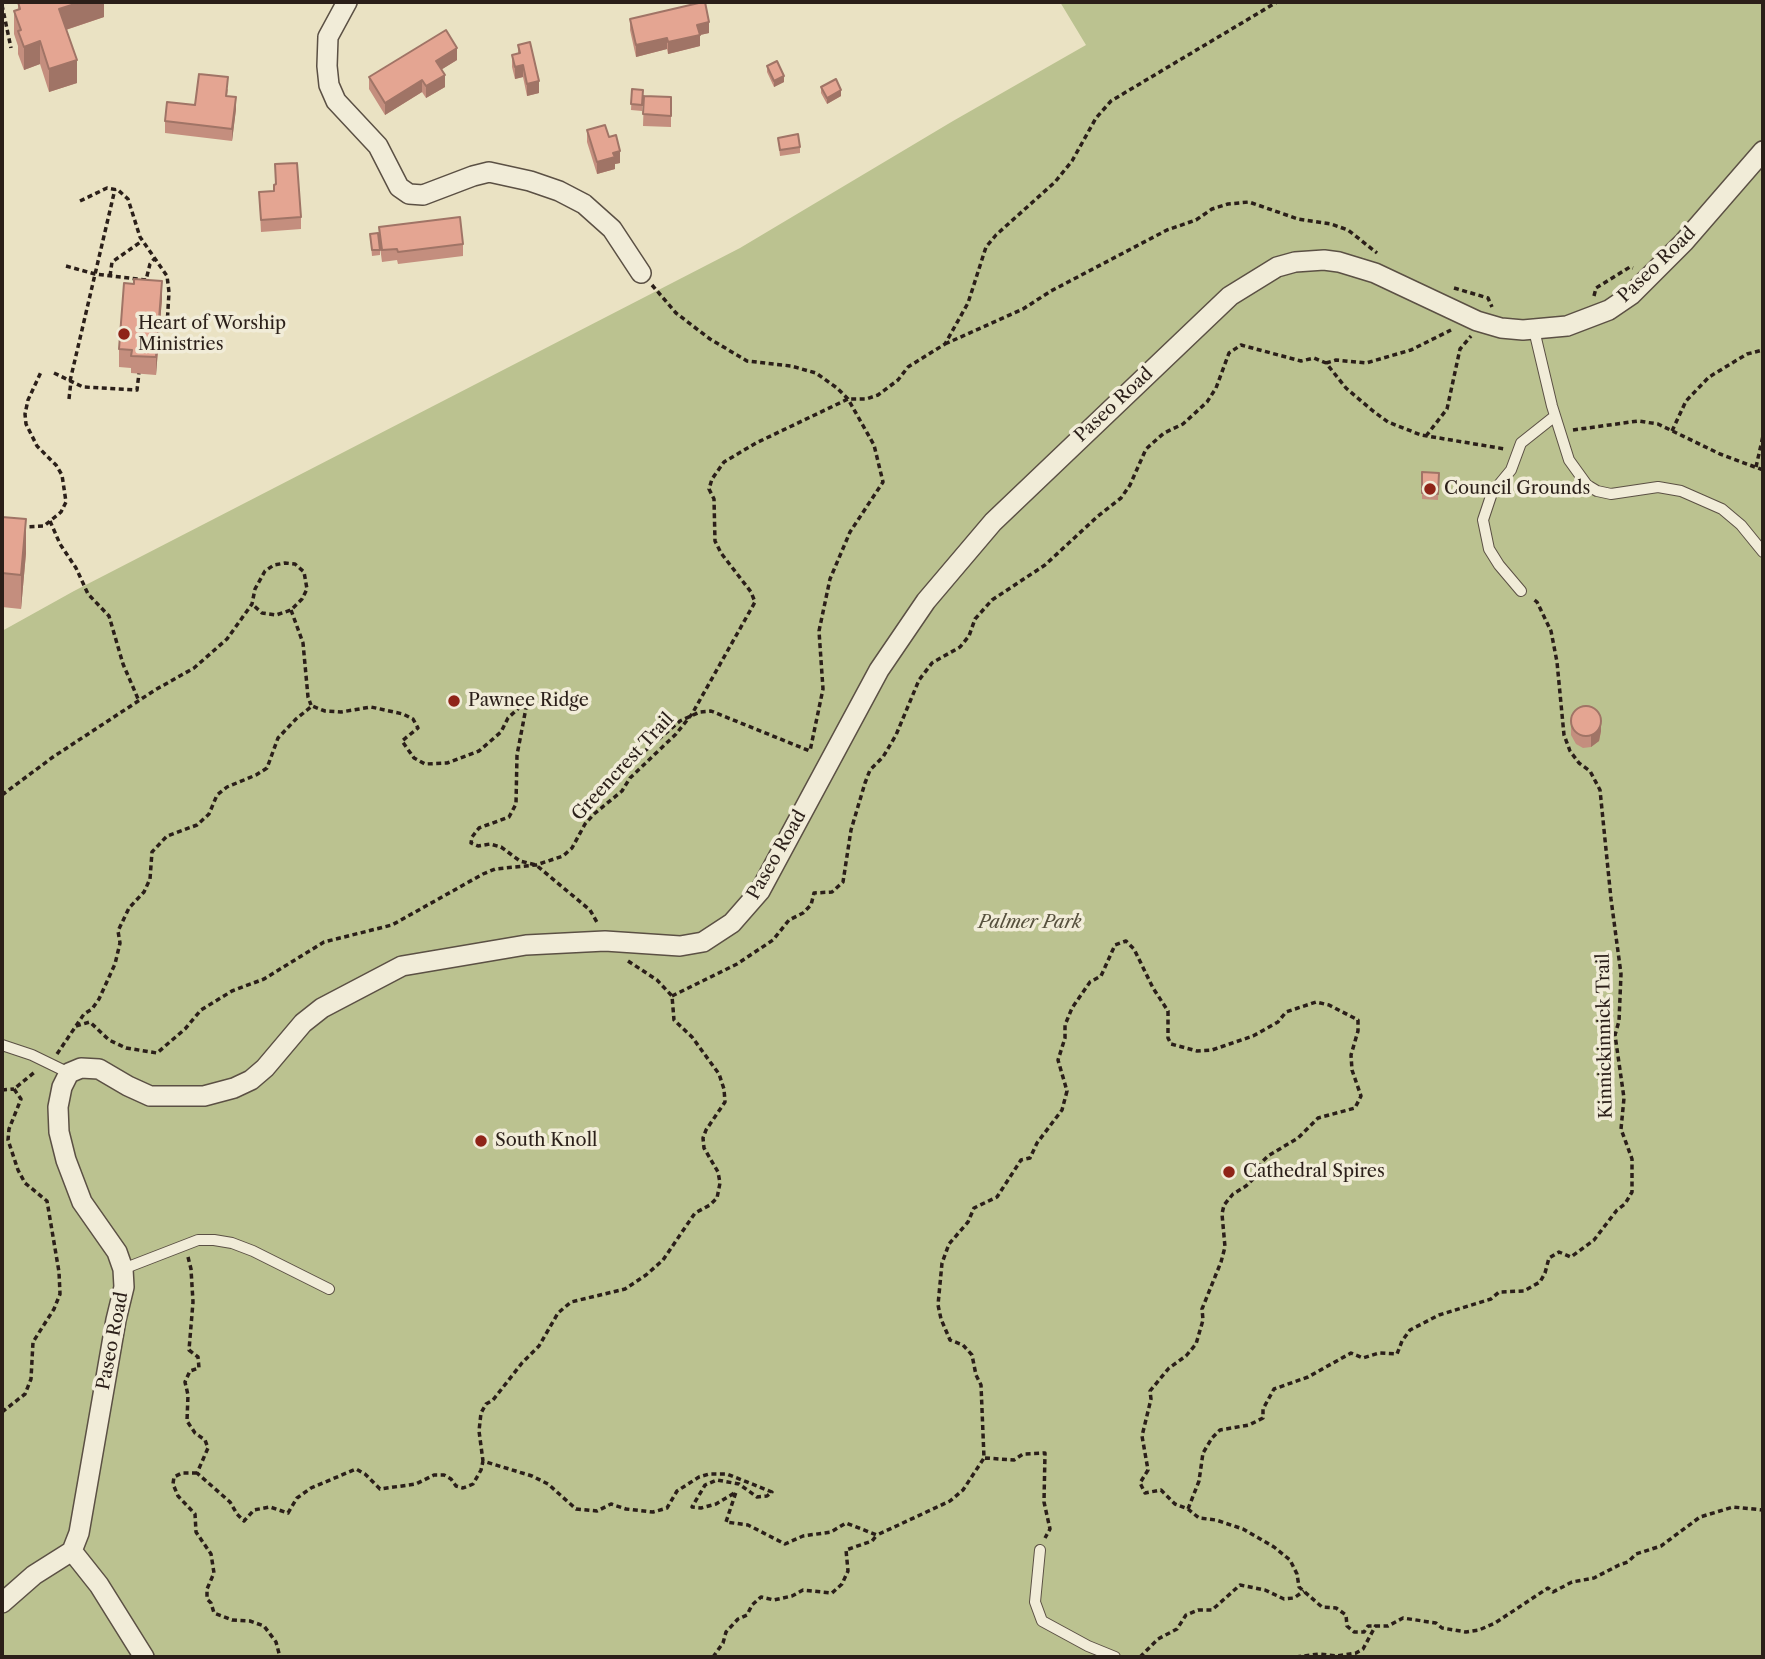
<!DOCTYPE html>
<style>
body{margin:0}
#map{position:relative;width:1765px;height:1659px;overflow:hidden;background:#eae2c3;font-family:"Libre Caslon Text",serif}
canvas{display:block}
.frame{position:absolute;inset:0;border:4px solid #2b1f19;pointer-events:none}
</style>
<div id="map">
<canvas width="1765" height="1659"></canvas>
<div class="frame"></div>
</div>
<script>
const ctx = document.querySelector('canvas').getContext('2d');
ctx.lineJoin = 'round';
function fillPath(path, color) { ctx.fillStyle = color; ctx.fill(path, 'evenodd'); }
const poly = rows => new Path2D(rows.map(r => 'M' + r).join(''));
function trace(path, color, width, dash) { ctx.strokeStyle = color; ctx.lineWidth = width; ctx.lineCap = dash ? 'butt' : 'round'; ctx.setLineDash(dash || []); ctx.stroke(path); }
function label(font, color, halo, rows, align = 'center') {
  ctx.font = font + ' "Libre Caslon Text",serif'; ctx.lineWidth = 7; ctx.setLineDash([]); ctx.textBaseline = 'middle'; ctx.strokeStyle = halo; ctx.fillStyle = color; for (const [text, x, y, turn = 0] of rows) {
    ctx.save(); ctx.translate(x, y); ctx.rotate((+turn || 0) * Math.PI / 180); ctx.textAlign = isNaN(turn) ? turn : align; if (halo) ctx.strokeText(text, 0, 0); ctx.fillText(text, 0, 0); ctx.restore();
  }
}
fillPath(poly([
 [1060,2,1763,2,1763,1657,2,1657,2,631,74,591,740,248,953,121,1086,45]
]), '#bbc290');
const service = poly([
 [1534,330,1552,406,1569,460,1587,485,1597,491,1611,494,1658,487,1681,491,1722,509,1741,525,1763,552],
 [1521,591,1499,565,1489,549,1483,520,1492,493,1511,470,1521,443,1555,416],
 [2,1045,32,1055,69,1073],
 [123,1269,198,1240,214,1240,232,1243,253,1251,329,1289],
 [1040,1550,1035,1602,1042,1621,1088,1646,1115,1657]
]);
const minor = poly([
 [347,2,328,37,327,66,329,85,336,101,378,146,399,187,409,194,423,195,473,176,489,172,530,181,559,191,584,204,612,229,641,273],
 [72,1551,99,1585,144,1657],
 [2,1603,34,1575,72,1551,79,1533,116,1320,124,1287,123,1269,117,1252,82,1202,66,1160,59,1132,58,1107,62,1087,69,1073,81,1068,99,1069,128,1086,150,1096,204,1096,234,1088,251,1080,265,1068,303,1023,322,1008,402,966,526,945,605,941,680,946,703,942,732,923,760,891,879,670,926,601,993,522,1230,296,1277,267,1295,262,1324,260,1339,262,1375,273,1477,321,1501,328,1523,330,1567,326,1609,310,1631,295,1684,242,1763,151]
]);
trace(service, '#5b5044', 12);
trace(minor, '#5b5044', 22);
trace(poly([
 [2,5,11,48],
 [80,201,107,188,118,190,128,199,140,237,167,276,169,292,167,326],
 [66,266,95,274,146,280,150,264,155,258],
 [110,276,112,262,142,241],
 [652,285,676,313,710,339,747,361,791,366,816,373,837,388,848,399,874,445,883,482,850,532,830,579,819,631,823,689,810,751],
 [1454,288,1488,298,1492,307],
 [1594,296,1596,288,1630,267,1633,268],
 [945,344,1023,309,1051,291,1167,230,1196,220,1212,209,1228,204,1249,202,1298,219,1331,224,1348,230,1377,253],
 [1326,363,1336,360,1366,363,1411,350,1451,330],
 [54,373,83,387,137,390,139,373],
 [70,381,115,189],
 [69,399,71,381],
 [1573,430,1638,421,1658,424,1720,454,1763,470],
 [1672,431,1686,401,1709,377,1747,354,1763,350],
 [1426,436,1447,409,1460,349,1471,336],
 [1756,467,1763,436],
 [50,521,60,544,76,568,88,594,109,616,123,664,139,701],
 [21,527,44,526,61,512,66,502,62,475,56,465,37,446,26,424,25,414,28,400,41,372],
 [291,610,303,643,308,697,311,705],
 [639,756,680,721,700,712,711,711,810,751],
 [2,795,53,757,155,690,194,668,227,639,252,604,255,589,265,571,274,565,285,563,295,564,304,572,307,589,302,599,291,610,276,615,262,613,252,604],
 [628,961,657,980,672,996,674,1020,692,1037,719,1074,724,1089,725,1102,706,1130,703,1138,704,1148,718,1172,720,1183,717,1198,710,1205,695,1213,663,1260,646,1275,625,1289,571,1302,558,1313,539,1346,522,1363,493,1400,486,1404,481,1413,479,1431,483,1461,532,1476,548,1484,576,1509,597,1511,611,1504,626,1509,653,1512,667,1508,677,1491,699,1477,709,1474,727,1474,772,1492,767,1496,757,1497,739,1484,717,1480,705,1485,692,1507,701,1508,716,1504,736,1492,726,1522,748,1525,785,1544,803,1536,831,1532,846,1523,877,1535,950,1501,963,1490,984,1458,981,1385,976,1375,972,1355,963,1345,950,1340,941,1319,938,1305,942,1263,949,1244,968,1222,974,1208,997,1197,1021,1160,1030,1158,1037,1143,1062,1110,1067,1091,1058,1060,1065,1038,1065,1025,1072,1008,1090,982,1101,976,1115,945,1126,941,1134,949,1153,988,1168,1011,1168,1038,1171,1044,1197,1051,1212,1050,1253,1036,1278,1022,1286,1012,1316,1002,1329,1005,1358,1020,1358,1031,1351,1055,1352,1070,1361,1096,1355,1108,1318,1118,1298,1138,1268,1156,1261,1163,1256,1176,1246,1186,1233,1194,1224,1205,1222,1214,1225,1247,1221,1262,1202,1309,1203,1320,1196,1344,1186,1356,1169,1368,1150,1391,1151,1399,1142,1436,1148,1470,1140,1483,1145,1493,1161,1490,1175,1504,1188,1509,1199,1518,1216,1520,1243,1529,1274,1547,1290,1560,1297,1574,1299,1587,1322,1607,1336,1608,1346,1615,1347,1626,1354,1632,1364,1632,1368,1626,1388,1626,1403,1618,1436,1623,1442,1628,1466,1632,1479,1630,1495,1623,1548,1588,1553,1592,1572,1582,1594,1578,1619,1565,1628,1562,1636,1554,1661,1546,1700,1517,1733,1507,1763,1510],
 [672,996,737,964,773,940,789,920,803,913,811,905,814,893,832,892,843,882,851,830,865,783,870,770,883,757,896,735,919,680,932,663,960,647,969,636,975,619,992,600,1045,565,1098,516,1121,498,1130,485,1146,449,1164,433,1183,424,1207,402,1216,388,1229,353,1241,345,1301,361,1314,358,1326,363,1346,388,1373,411,1388,422,1421,435,1505,449],
 [76,1026,90,1022,109,1040,126,1048,157,1053,185,1029,201,1010,232,991,264,979,324,942,392,925,483,874,495,869,536,865,563,856,572,848,585,824,594,814,622,791,630,778,676,734,692,714,755,602,751,592,721,553,715,541,714,499,709,489,712,479,724,462,756,443,848,399,866,399,878,395,898,380,908,367,945,344,968,303,986,247,996,235,1055,182,1072,161,1096,118,1111,101,1277,2],
 [57,1054,84,1014,92,1009,99,999,115,964,120,943,118,931,129,908,144,892,150,879,152,852,167,836,197,825,209,814,217,795,227,787,256,775,267,768,278,738,296,719,312,706,325,711,341,712,371,707,403,714,413,719,418,728,402,741,414,758,425,764,447,763,479,751,501,732,508,718,522,705,526,708,517,755,516,804,509,817,479,828,472,837,471,843,478,846,490,844,501,847,520,861,536,865,590,910,598,924],
 [2,1090,14,1089],
 [188,1257,191,1269,193,1302,189,1350,198,1357,199,1368,190,1371,185,1382,188,1395,187,1421,195,1433,205,1440,208,1448,197,1473,230,1502,237,1514,244,1521,254,1510,270,1507,288,1513,297,1498,311,1488,356,1469,365,1474,380,1489,416,1484,434,1475,444,1475,451,1479,456,1486,463,1488,473,1484,481,1470,483,1461],
 [2,1412,25,1394,31,1379,33,1342,54,1309,60,1294,59,1272,47,1201,25,1183,18,1170,8,1140,9,1129,21,1099,14,1089,36,1071],
 [985,1458,1014,1460,1023,1454,1045,1453,1044,1502,1050,1529,1045,1538],
 [197,1473,182,1473,174,1477,173,1484,178,1496,195,1514,196,1532,211,1554,214,1573,207,1589,207,1599,211,1603,214,1613,232,1620,250,1621,264,1626,276,1642,280,1657],
 [1188,1509,1199,1481,1203,1453,1212,1438,1220,1430,1249,1425,1263,1418,1263,1409,1274,1389,1308,1377,1351,1353,1363,1358,1379,1353,1397,1354,1402,1341,1410,1330,1439,1315,1491,1299,1499,1292,1524,1291,1540,1282,1545,1273,1549,1258,1559,1252,1571,1257,1594,1240,1617,1210,1625,1204,1632,1192,1632,1159,1621,1129,1624,1098,1615,1035,1619,1021,1621,974,1611,899,1600,790,1590,771,1579,763,1570,751,1564,735,1557,662,1551,631,1537,602,1532,598],
 [713,1657,723,1643,726,1632,738,1619,747,1615,752,1605,761,1597,774,1600,792,1596,803,1590,832,1593,842,1584,848,1571,846,1550,872,1541,877,1535],
 [1140,1657,1158,1639,1177,1629,1186,1615,1198,1610,1212,1610,1240,1585,1265,1590,1284,1599,1294,1598,1304,1591],
 [1296,1657,1319,1654,1336,1656,1356,1653,1363,1649,1376,1625]
]), '#2b1f19', 3.5, [5, 3.5]);
trace(service, '#f1ecd8', 10);
trace(minor, '#f1ecd8', 19);
fillPath(poly([
 [18,2,104,2,104,17,66,30,77,83,49,92,40,64,24,70,18,54,18,46,14,34,14,11,18,10],
 [630,19,709,33,700,35,700,46,668,54,667,49,636,57,630,30],
 [518,45,539,93,527,96,523,77,515,79,512,67,512,55,518,54],
 [457,60,442,69,445,87,426,98,422,92,385,115,369,89,369,77],
 [767,66,784,82,774,87,767,72],
 [821,87,841,96,827,104,821,93],
 [228,89,227,96,236,109,232,141,165,133,165,121,195,105],
 [632,89,643,90,642,111,631,110],
 [644,96,671,97,671,127,643,126],
 [587,130,609,137,620,163,615,164,615,169,597,174,587,142],
 [778,138,800,147,800,153,780,156],
 [275,164,301,217,301,229,261,232,259,192,274,191,276,184],
 [379,227,463,244,463,256,398,264,397,260,382,262,379,239],
 [370,234,380,250,380,255,372,256],
 [162,298,156,375,131,373,131,368,119,367,119,349],
 [1422,472,1439,473,1438,500,1422,499],
 [2,517,26,553,21,609,2,607],
 [1571,723,1601,731,1599,741,1591,747,1583,748,1576,744,1571,735]
]), '#c48e7e');
fillPath(poly([
 [81,2,104,2,104,17,59,32,59,9],
 [709,22,709,33,700,35,700,46,668,54,668,42,697,25],
 [667,38,667,49,636,57,636,45],
 [40,41,40,64,24,70,24,47],
 [457,48,457,60,436,73,436,61],
 [77,60,77,83,49,92,49,69],
 [523,65,523,77,515,79,515,67],
 [445,75,445,87,426,98,426,86],
 [784,76,784,82,774,87,774,81],
 [422,80,422,92,385,115,385,103],
 [539,81,539,93,527,96,527,84],
 [841,90,841,96,827,104,827,98],
 [236,97,236,109,232,141,232,129],
 [620,151,620,163,615,164,615,169,597,174,597,162,613,153],
 [162,281,162,298,156,375,156,357],
 [26,519,26,553,21,609,21,575],
 [1601,719,1601,731,1599,741,1591,747,1591,736]
]), '#a07466');
const building = poly([
 [18,2,81,2,59,9,77,60,49,69,40,41,24,47,18,31,21,30,14,11,20,9,18,2],
 [703,2,705,2,709,22,697,25,700,35,668,42,667,38,636,45,630,19,703,2],
 [446,30,457,48,436,61,445,75,426,86,422,80,385,103,369,77,446,30],
 [530,42,539,81,527,84,523,65,515,67,512,55,520,53,518,45,530,42],
 [777,61,784,76,774,81,767,66,777,61],
 [199,74,228,77,226,96,236,97,232,129,165,121,167,102,195,105,199,74],
 [836,79,841,90,827,98,821,87,836,79],
 [632,89,643,90,642,105,631,104,632,89],
 [644,96,671,97,671,116,643,114,644,96],
 [605,125,609,137,616,135,620,151,613,153,615,157,597,162,587,130,605,125],
 [798,134,800,147,780,150,778,138,798,134],
 [297,163,301,217,261,220,259,192,274,191,274,185,276,184,275,164,297,163],
 [460,217,463,244,398,252,397,249,382,250,379,227,460,217],
 [378,233,380,250,372,250,370,234,378,233],
 [134,279,162,281,156,357,131,356,132,350,119,349,124,283,134,284,134,279],
 [1422,472,1439,473,1438,494,1422,493,1422,472],
 [2,517,26,519,21,575,2,573,2,517],
 '1571 721a15 15 0 1 1 30 0a15 15 0 1 1-30 0Z'
]);
fillPath(building, '#e4a592');
trace(building, '#a07466', 2);
for (const [x, y, r, color] of [
 [124,334,7,"#8f2418"],
 [1430,489,7,"#8f2418"],
 [454,701,7,"#8f2418"],
 [481,1141,7,"#8f2418"],
 [1229,1172,7,"#8f2418"]
]) { const dot = new Path2D(); dot.arc(x, y, r, 0, 2 * Math.PI); ctx.fillStyle = color; ctx.fill(dot); trace(dot, '#f1ecd8', 2.5); }
label('18px', '#2b1f19', '#f1ecd8', [
 ["Paseo Road",1657,265,-44],
 ["Paseo Road",1114,405,-43],
 ["Greencrest Trail",623,767,-47],
 ["Paseo Road",777,855,-60],
 ["Kinnickinnick Trail",1605,1036,-91],
 ["Paseo Road",113,1341,-79]
]);
label('18px', '#2b1f19', '#f1ecd8', [
 ["Heart of Worship",138,324],
 ["Ministries",138,345],
 ["Council Grounds",1444,489],
 ["Pawnee Ridge",468,701],
 ["South Knoll",495,1141],
 ["Cathedral Spires",1243,1172]
], 'left');
label('italic 18px', '#56503d', '#f1ecd8', [
 ["Palmer Park",1030,923]
]);
</script>
